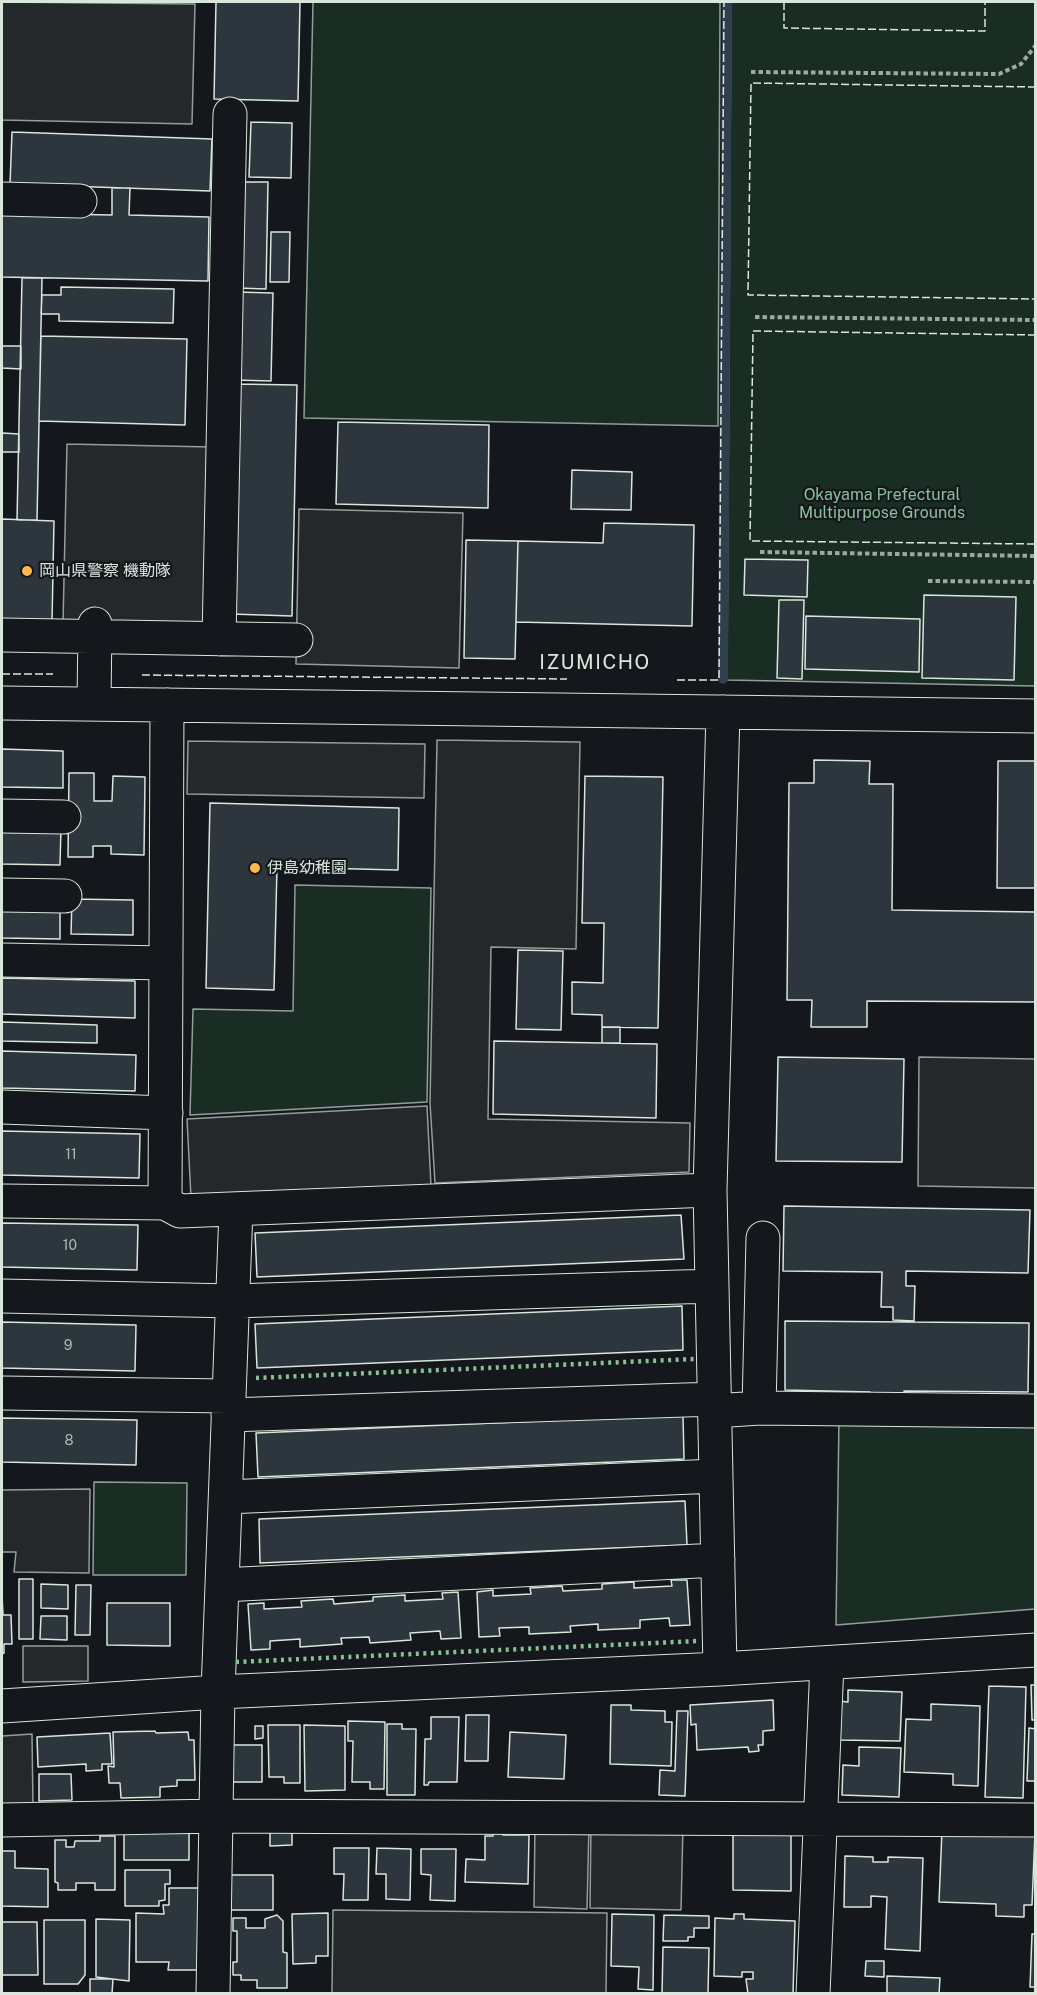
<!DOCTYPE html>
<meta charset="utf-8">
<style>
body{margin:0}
#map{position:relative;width:1037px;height:1995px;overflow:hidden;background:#14181c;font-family:"Public Sans",sans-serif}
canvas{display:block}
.frame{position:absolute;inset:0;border:3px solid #d8e6dc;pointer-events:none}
</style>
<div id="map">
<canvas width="1037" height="1995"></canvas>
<div class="frame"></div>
</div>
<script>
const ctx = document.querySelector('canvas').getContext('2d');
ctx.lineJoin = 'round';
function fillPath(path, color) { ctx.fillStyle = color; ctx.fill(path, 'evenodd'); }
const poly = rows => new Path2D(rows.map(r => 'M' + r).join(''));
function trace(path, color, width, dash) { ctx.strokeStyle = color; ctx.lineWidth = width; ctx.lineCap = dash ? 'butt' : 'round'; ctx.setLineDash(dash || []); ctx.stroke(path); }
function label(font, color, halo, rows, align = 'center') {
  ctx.font = font + ' "Public Sans","Noto Sans JP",sans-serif'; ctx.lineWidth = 4.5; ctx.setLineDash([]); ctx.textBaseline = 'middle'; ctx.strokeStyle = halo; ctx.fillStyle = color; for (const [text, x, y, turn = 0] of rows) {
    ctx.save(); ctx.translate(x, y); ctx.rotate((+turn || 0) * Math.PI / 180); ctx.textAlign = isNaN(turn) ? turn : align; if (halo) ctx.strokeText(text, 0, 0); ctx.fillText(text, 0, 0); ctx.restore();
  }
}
const green = poly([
 [313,2,720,2,718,426,304,418,313,2],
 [731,2,1035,2,1035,686,727,680,731,2],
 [295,885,431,888,427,1102,190,1115,193,1009,293,1011,295,885],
 [839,1419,1035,1421,1035,1609,836,1625,839,1419],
 [94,1482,187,1483,186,1575,93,1575,94,1482]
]);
fillPath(green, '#1a2d24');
trace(green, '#939e99', 1.5);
const parking = poly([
 [2,2,195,4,192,124,2,120,2,2],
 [67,444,212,447,208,626,63,623,67,444],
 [299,509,463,513,459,668,296,664,299,509],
 [437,740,580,742,576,949,491,947,488,1119,690,1123,689,1172,435,1183,430,1103,437,740],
 [188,741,425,744,424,798,187,794,188,741],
 [919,1057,1035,1059,1035,1188,918,1186,919,1057],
 [427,1106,431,1186,191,1198,187,1119,427,1106],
 [90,1489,89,1573,14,1572,16,1552,2,1552,2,1490,90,1489],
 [23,1646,88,1646,88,1681,23,1682,23,1646],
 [32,1734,33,1807,2,1807,2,1736,32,1734],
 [535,1823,589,1825,587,1909,534,1907,535,1823],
 [591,1824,683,1826,681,1910,590,1908,591,1824],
 [333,1910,607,1913,606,1993,332,1993,333,1910]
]);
fillPath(parking, '#24282b');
trace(parking, '#939e99', 1.5);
trace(poly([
 [723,679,727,2]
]), '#2f3f4d', 10);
const building = poly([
 [216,2,300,2,298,101,214,99,216,2],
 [251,122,292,123,291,178,249,177,251,122],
 [12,132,212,139,210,191,10,184,12,132],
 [240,182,268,182,266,289,237,288,240,182],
 [112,188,130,188,129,215,209,217,208,281,2,277,2,213,112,215,112,188],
 [271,232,290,232,289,282,270,282,271,232],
 [22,278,42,278,37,520,17,520,22,278],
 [61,287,174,289,173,323,59,321,59,314,41,314,42,295,61,295,61,287],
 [237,292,273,293,271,381,235,380,237,292],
 [41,336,187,339,185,425,39,421,41,336],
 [2,346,21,346,21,369,2,368,2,346],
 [236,384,297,385,292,616,231,614,236,384],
 [338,422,489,425,488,508,336,504,338,422],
 [2,433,19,434,19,452,2,452,2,433],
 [572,470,632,472,631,510,571,509,572,470],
 [2,519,54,521,52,622,2,621,2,519],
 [604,523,694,525,692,626,516,622,518,541,603,543,604,523],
 [466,540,518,541,515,659,464,658,466,540],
 [745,559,808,560,807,597,744,595,745,559],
 [924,595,1016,597,1014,680,922,678,924,595],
 [779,600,804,600,802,679,777,678,779,600],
 [806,616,920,619,919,672,805,669,806,616],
 [2,749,63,751,63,788,2,787,2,749],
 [814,760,870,761,869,784,893,784,892,910,1036,912,1036,1002,867,1001,867,1027,811,1027,812,1000,787,1000,789,783,814,783,814,760],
 [998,761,1036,761,1036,888,997,888,998,761],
 [69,773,94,773,94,801,112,801,113,776,145,777,144,855,111,854,111,846,93,846,93,857,68,857,69,773],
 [585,776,663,777,658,1028,602,1027,602,1015,572,1014,572,982,603,983,604,923,582,923,585,776],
 [210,803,399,808,398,870,277,867,274,990,206,988,210,803],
 [2,826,61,827,60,865,2,864,2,826],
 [72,899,133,900,133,935,71,934,72,899],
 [2,903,60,904,60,939,2,938,2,903],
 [518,950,563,951,561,1030,516,1029,518,950],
 [2,978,135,981,135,1018,2,1014,2,978],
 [2,1022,97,1025,97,1043,2,1041,2,1022],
 [602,1027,620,1027,620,1043,602,1043,602,1027],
 [494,1041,657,1044,656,1118,493,1114,494,1041],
 [2,1051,136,1055,135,1091,2,1088,2,1051],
 [778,1057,904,1059,902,1162,776,1161,778,1057],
 [2,1131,140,1134,139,1178,2,1175,2,1131],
 [784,1206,1030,1210,1028,1273,906,1271,906,1286,915,1286,914,1321,893,1320,893,1307,881,1307,882,1272,783,1271,784,1206],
 [681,1215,684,1259,257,1277,255,1233,681,1215],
 [2,1223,138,1225,137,1270,2,1267,2,1223],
 [682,1306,683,1350,257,1368,255,1324,682,1306],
 [785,1321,1029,1323,1028,1392,904,1391,904,1400,870,1400,870,1392,785,1390,785,1321],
 [2,1322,136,1325,135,1371,2,1368,2,1322],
 [683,1415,684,1459,258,1477,256,1433,683,1415],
 [2,1418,137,1420,136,1465,2,1462,2,1418],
 [685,1501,687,1545,260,1563,259,1519,685,1501],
 [19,1579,33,1579,33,1639,19,1639,19,1579],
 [671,1580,687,1580,690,1625,670,1626,669,1618,640,1620,640,1628,598,1630,598,1624,570,1626,571,1632,529,1634,529,1627,499,1628,500,1636,479,1637,477,1592,493,1590,493,1596,531,1594,530,1588,562,1586,563,1591,602,1589,602,1584,634,1582,634,1588,672,1586,671,1580],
 [41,1584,68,1585,68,1609,41,1608,41,1584],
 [76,1585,91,1585,90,1635,75,1635,76,1585],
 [458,1592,461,1638,441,1639,440,1631,410,1633,411,1640,370,1643,369,1637,341,1638,342,1644,300,1647,300,1639,270,1641,270,1649,251,1650,248,1604,264,1603,264,1609,302,1607,301,1601,333,1599,334,1604,373,1601,373,1597,405,1595,405,1601,443,1599,442,1593,458,1592],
 [2,1595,3,1615,11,1615,12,1644,4,1644,4,1653,2,1654,2,1595],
 [107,1603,170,1603,170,1646,107,1645,107,1603],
 [41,1616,67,1616,67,1640,40,1639,41,1616],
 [1031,1685,1036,1685,1036,1720,1032,1720,1031,1685],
 [989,1686,1026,1687,1023,1798,985,1797,989,1686],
 [848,1690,902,1692,900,1741,838,1740,839,1701,848,1702,848,1690],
 [773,1700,774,1730,763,1731,763,1745,758,1745,759,1751,749,1752,748,1747,697,1750,696,1724,691,1725,690,1705,773,1700],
 [931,1704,980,1706,978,1786,953,1785,953,1774,904,1772,906,1719,931,1720,931,1704],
 [611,1705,631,1705,631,1710,665,1711,665,1722,672,1722,671,1766,610,1764,611,1705],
 [677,1711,688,1711,685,1796,659,1795,660,1770,675,1771,677,1711],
 [466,1715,489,1715,488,1761,465,1761,466,1715],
 [431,1717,459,1717,457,1782,429,1782,428,1785,424,1785,425,1739,431,1739,431,1717],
 [348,1721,385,1722,384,1789,370,1789,370,1782,352,1782,353,1741,348,1741,348,1721],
 [387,1724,402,1724,402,1729,416,1729,415,1795,387,1795,387,1724],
 [268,1725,300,1725,300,1783,284,1783,284,1777,269,1777,268,1725],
 [304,1725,345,1726,345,1790,305,1791,304,1725],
 [255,1726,263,1726,263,1738,255,1739,255,1726],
 [1029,1728,1036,1729,1036,1781,1027,1781,1029,1728],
 [155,1731,156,1733,188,1732,189,1740,194,1740,195,1780,177,1780,177,1786,160,1787,160,1797,121,1798,120,1783,109,1783,108,1766,114,1767,113,1732,155,1731],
 [510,1732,566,1735,564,1779,508,1777,510,1732],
 [110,1733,112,1764,102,1764,102,1770,86,1771,86,1764,38,1767,37,1737,110,1733],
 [228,1745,262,1745,262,1782,228,1782,228,1745],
 [859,1747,901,1748,899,1797,842,1795,843,1765,859,1766,859,1747],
 [39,1774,71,1774,72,1800,39,1801,39,1774],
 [270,1830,292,1830,292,1845,270,1846,270,1830],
 [942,1830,1035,1833,1032,1905,1024,1905,1024,1917,996,1916,996,1904,939,1902,942,1830],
 [124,1831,189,1831,189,1860,124,1860,124,1831],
 [493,1831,503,1832,503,1835,529,1835,528,1884,465,1882,466,1859,485,1860,485,1836,493,1836,493,1831],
 [733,1833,791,1833,791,1891,733,1890,733,1833],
 [100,1836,115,1836,115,1890,95,1890,95,1883,76,1883,76,1890,58,1890,58,1883,55,1882,55,1840,66,1840,66,1847,74,1847,75,1841,100,1841,100,1836],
 [334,1848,369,1848,368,1900,343,1900,344,1874,334,1874,334,1848],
 [377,1848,411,1849,410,1900,386,1899,386,1874,376,1874,377,1848],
 [421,1849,456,1849,455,1901,430,1900,431,1875,421,1874,421,1849],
 [2,1851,15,1851,15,1868,48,1869,48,1907,2,1906,2,1851],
 [845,1856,873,1857,873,1862,888,1862,888,1857,923,1858,920,1951,885,1949,887,1897,871,1896,871,1907,844,1907,845,1856],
 [125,1870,170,1870,170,1884,165,1884,165,1900,159,1901,159,1906,125,1906,125,1870],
 [230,1875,273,1875,273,1910,230,1910,230,1875],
 [169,1888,200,1888,200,1970,168,1970,169,1962,136,1962,136,1913,164,1914,163,1905,169,1905,169,1888],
 [328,1913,328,1956,316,1956,316,1963,293,1964,292,1914,328,1913],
 [612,1914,654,1915,653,1990,638,1989,639,1967,611,1966,612,1914],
 [734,1914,744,1914,744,1919,795,1921,793,1994,748,1994,746,1979,753,1979,753,1972,742,1972,742,1977,714,1976,715,1918,734,1919,734,1914],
 [277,1915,283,1921,283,1952,287,1953,287,1988,257,1988,257,1980,241,1980,241,1975,233,1975,233,1962,237,1962,237,1931,233,1931,233,1918,246,1918,246,1928,265,1928,265,1919,277,1915],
 [664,1915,709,1916,709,1928,694,1928,694,1937,688,1937,688,1941,663,1941,664,1915],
 [96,1919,130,1920,129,1981,96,1977,96,1919],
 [44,1920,85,1920,85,1975,78,1984,44,1984,44,1920],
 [2,1922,37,1922,38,1975,2,1975,2,1922],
 [1032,1934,1036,1934,1036,1987,1030,1987,1032,1934],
 [663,1947,709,1948,708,1994,662,1994,663,1947],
 [866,1961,884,1961,884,1977,865,1976,866,1961],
 [887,1976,940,1978,939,1994,887,1994,887,1976],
 [90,1979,113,1979,112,1994,90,1994,90,1979]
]);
fillPath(building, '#2c363c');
trace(building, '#d8e6dc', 1.5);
const minor = poly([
 [2,199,80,201],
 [2,635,296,640],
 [219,639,230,114],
 [2,703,1036,716],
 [94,704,95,624],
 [2,816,64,817],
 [2,895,65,896],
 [2,960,166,963],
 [2,1107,166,1113],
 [2,1201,165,1203,180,1211,710,1190],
 [165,1203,167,705],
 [2,1296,233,1301,712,1286],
 [2,1393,229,1396],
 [759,1408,763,1238],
 [715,1411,759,1408,1036,1411],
 [228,1415,715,1399],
 [226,1497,716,1476],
 [222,1585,718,1560],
 [720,1669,710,1190,723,712],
 [2,1706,218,1692,720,1669,1036,1650],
 [2,1820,217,1816,1036,1820],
 [213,1994,218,1692,236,1209],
 [813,1994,827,1663]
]);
trace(minor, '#d8e6dc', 35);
trace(poly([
 [751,72,999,74,1021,64,1036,45],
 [755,317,1036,320],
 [760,552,1036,556],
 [928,581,1036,582]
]), '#9da8a2', 4, [4.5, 3]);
trace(minor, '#14181c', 33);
trace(poly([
 [256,1378,694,1359],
 [236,1662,698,1641]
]), '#8ac095', 4.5, [3, 4.5]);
trace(poly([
 [784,2,784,28,985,31,985,2],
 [1036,87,751,83,748,295,1036,299],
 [1036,335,753,331,750,541,1036,544],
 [2,674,53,674],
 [142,675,567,679],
 [677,680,719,680,724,2]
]), '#d8e6dc', 1.5, [8, 3]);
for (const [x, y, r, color] of [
 [27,571,6,"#ffb74d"],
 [255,868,6,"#ffb74d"]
]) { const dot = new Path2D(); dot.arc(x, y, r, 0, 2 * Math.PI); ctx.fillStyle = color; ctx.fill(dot); trace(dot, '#14181c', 2); }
label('14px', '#adbab4', null, [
 ["11",71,1155],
 ["10",70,1246],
 ["9",68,1346],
 ["8",69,1441]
]);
label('16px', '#8ac095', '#14181c', [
 ["Okayama Prefectural",882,495],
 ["Multipurpose Grounds",882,513]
]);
label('16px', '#d8e6dc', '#14181c', [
 ["岡山県警察 機動隊",39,571],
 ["伊島幼稚園",267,868]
], 'left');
ctx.letterSpacing = '1.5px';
label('20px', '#d8e6dc', '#14181c', [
 ["IZUMICHO",595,663]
]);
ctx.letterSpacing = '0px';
</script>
